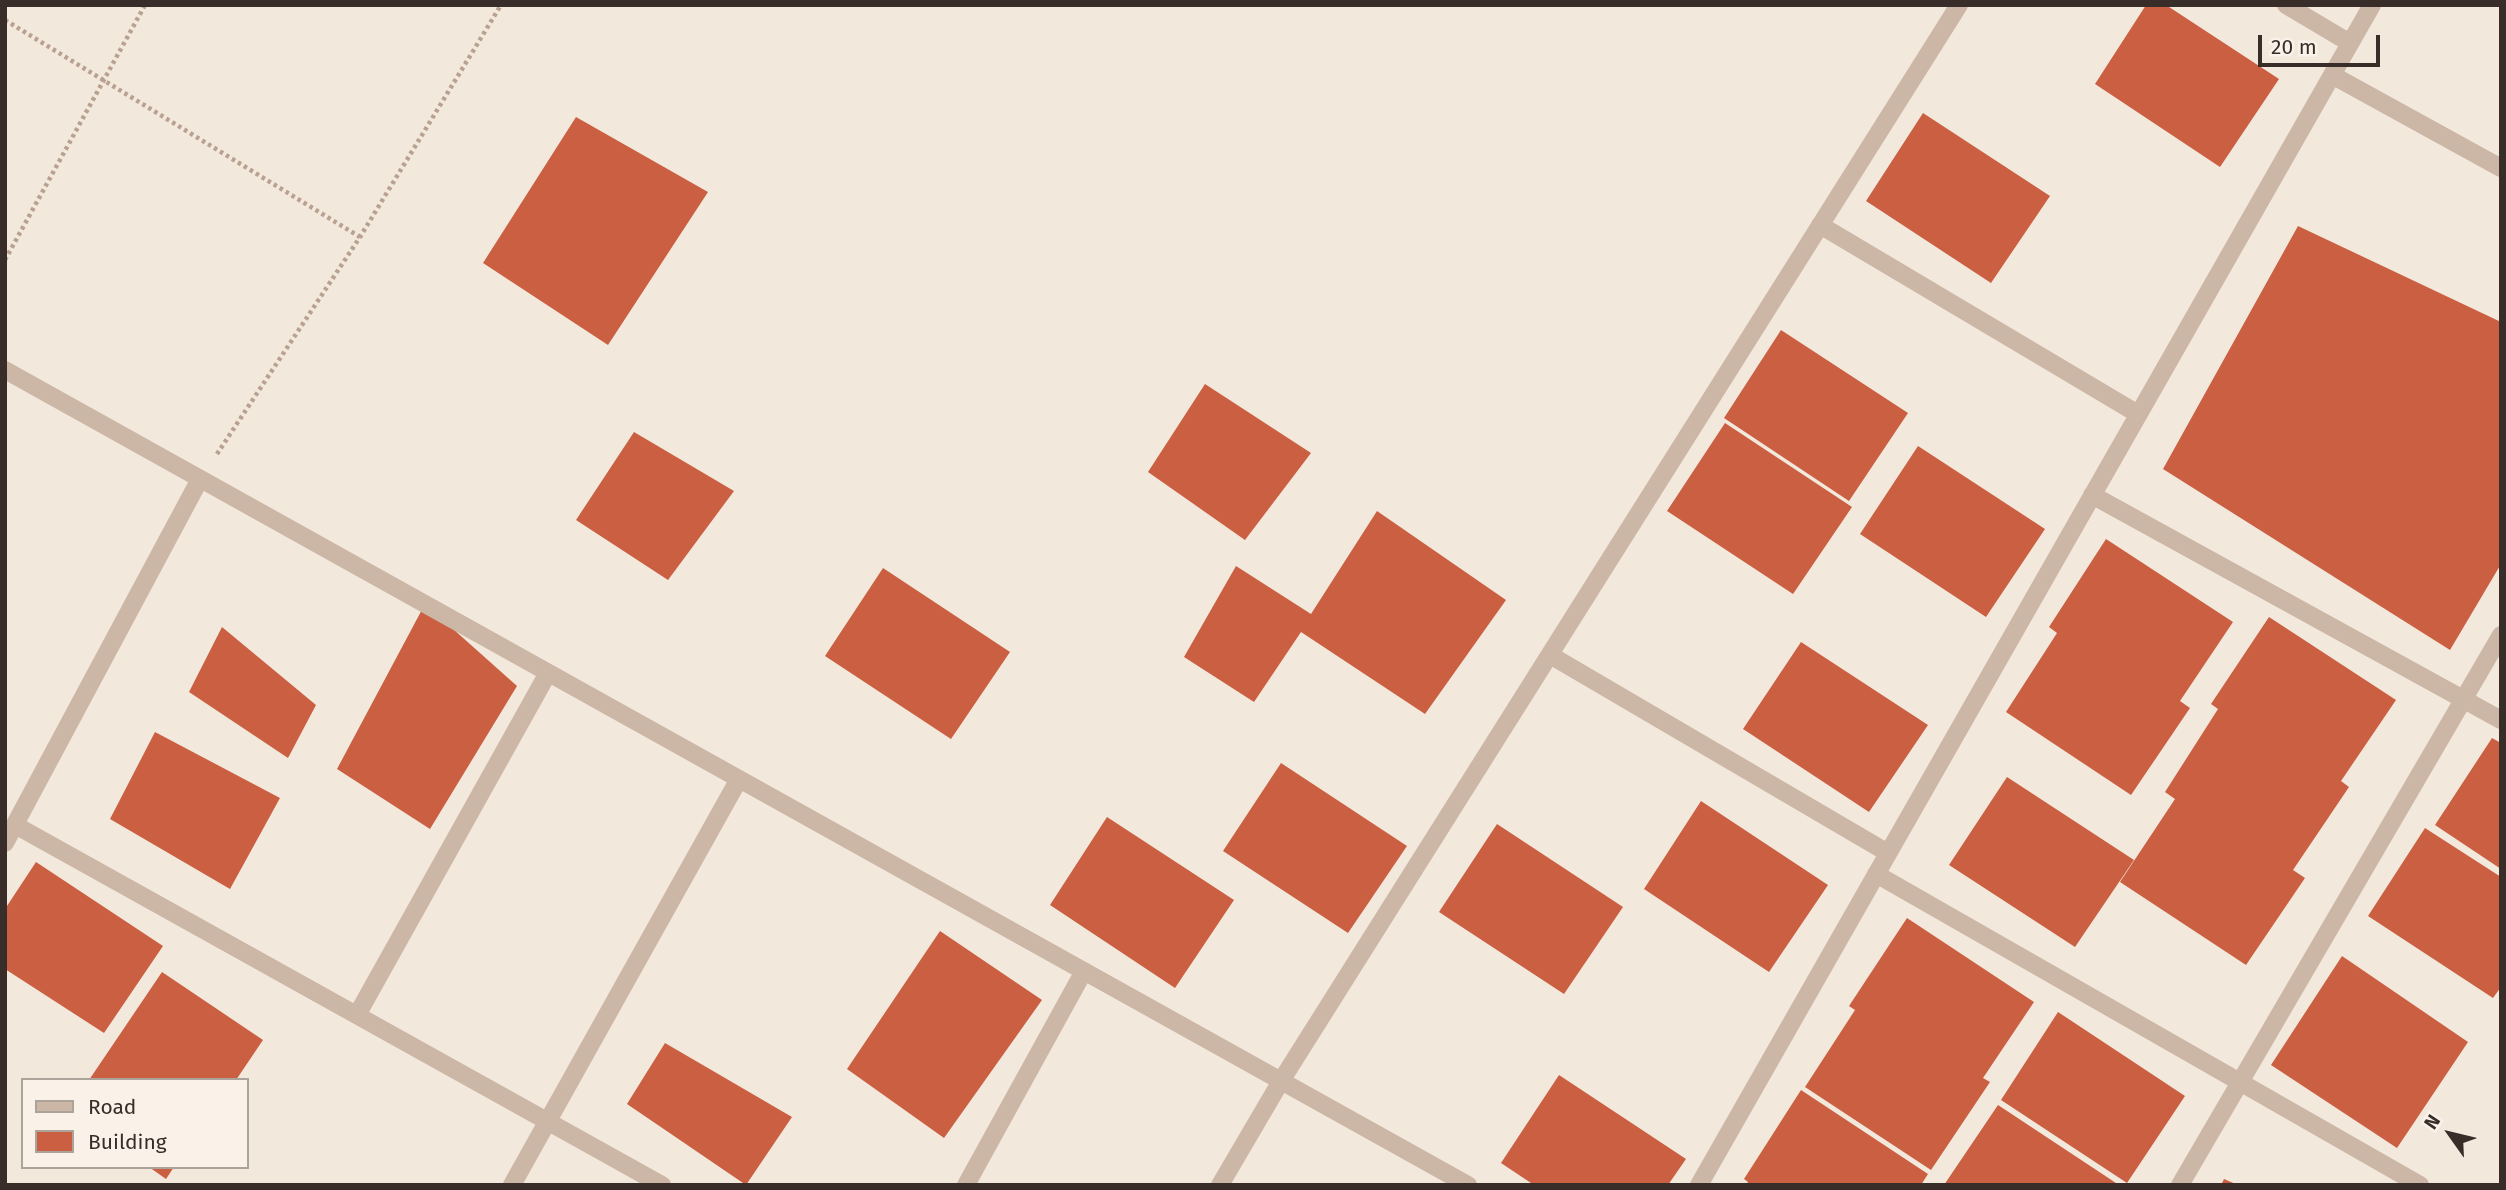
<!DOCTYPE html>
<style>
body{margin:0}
#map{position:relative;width:2506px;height:1190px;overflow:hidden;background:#f3e8dc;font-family:"Fira Sans",sans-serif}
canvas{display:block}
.frame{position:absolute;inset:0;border:7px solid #382d28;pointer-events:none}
.legend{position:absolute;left:21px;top:1078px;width:228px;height:91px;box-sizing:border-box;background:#faf2e8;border:2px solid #aca39b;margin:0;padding:9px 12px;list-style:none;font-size:21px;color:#382d28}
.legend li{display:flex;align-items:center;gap:14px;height:35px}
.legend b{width:35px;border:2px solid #aca39b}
.north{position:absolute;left:2415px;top:1099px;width:70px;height:70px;-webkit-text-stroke:5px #faf2e8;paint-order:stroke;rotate:304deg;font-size:19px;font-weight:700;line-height:28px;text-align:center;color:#382d28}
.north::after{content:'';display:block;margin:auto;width:24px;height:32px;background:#382d28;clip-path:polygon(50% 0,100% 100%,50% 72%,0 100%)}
.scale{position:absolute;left:2258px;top:35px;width:122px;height:32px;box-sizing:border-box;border:4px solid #382d28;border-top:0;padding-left:9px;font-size:21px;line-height:24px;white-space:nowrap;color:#382d28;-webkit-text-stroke:5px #faf2e8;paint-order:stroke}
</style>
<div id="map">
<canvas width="2506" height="1190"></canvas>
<div class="frame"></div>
<ul class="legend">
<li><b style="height:9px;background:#ccb7a7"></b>Road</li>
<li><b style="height:19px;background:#cb5f42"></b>Building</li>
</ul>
<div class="north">N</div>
<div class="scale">20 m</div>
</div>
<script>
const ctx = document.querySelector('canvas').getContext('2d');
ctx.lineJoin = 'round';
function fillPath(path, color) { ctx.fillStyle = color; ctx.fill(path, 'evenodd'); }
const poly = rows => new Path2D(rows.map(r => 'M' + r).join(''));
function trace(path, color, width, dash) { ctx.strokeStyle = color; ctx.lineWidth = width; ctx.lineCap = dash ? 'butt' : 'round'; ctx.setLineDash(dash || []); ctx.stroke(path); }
fillPath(poly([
 [2146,5,2166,5,2279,79,2220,167,2095,84],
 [1923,113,2050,196,1991,283,1866,201],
 [576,117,708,192,608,345,483,263],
 [2298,226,2501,322,2501,564,2450,650,2163,469],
 [1781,330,1908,413,1849,501,1724,418],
 [1205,384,1311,453,1245,540,1148,472],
 [1725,423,1852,507,1793,594,1667,511],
 [634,432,734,491,668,580,576,520],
 [1918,446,2045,529,1986,617,1860,534],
 [1377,511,1506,600,1425,714,1301,632,1254,702,1184,657,1236,566,1311,614],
 [2106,539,2233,622,2180,701,2190,708,2131,795,2006,712,2057,633,2049,627],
 [883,568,1010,652,951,739,825,656],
 [425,604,517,686,430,829,337,769],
 [2269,617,2396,700,2341,781,2349,787,2293,870,2305,878,2246,965,2120,882,2175,799,2165,792,2218,709,2211,704],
 [222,627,316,705,288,758,189,692],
 [1801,642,1928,725,1869,812,1743,729],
 [155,732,280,798,230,889,110,819],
 [2492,738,2501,743,2501,869,2435,825],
 [1281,763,1407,846,1348,933,1223,851],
 [2007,777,2134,860,2075,947,1949,865],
 [1701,801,1828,885,1769,972,1644,889],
 [1107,817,1234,900,1175,988,1050,905],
 [1497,824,1623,907,1564,994,1439,912],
 [2425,828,2501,877,2501,987,2493,998,2368,916],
 [36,862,163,946,104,1033,5,969,5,909],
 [1907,918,2034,1002,1983,1078,1990,1082,1931,1170,1805,1087,1855,1010,1849,1006],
 [940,931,1042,1000,944,1138,847,1069],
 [2342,956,2468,1042,2397,1148,2271,1065],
 [162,972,263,1040,236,1080,89,1080],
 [2058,1012,2185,1096,2127,1183,2001,1100],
 [665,1043,792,1117,746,1185,627,1104],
 [1559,1075,1686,1159,1668,1185,1534,1185,1501,1163],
 [1801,1090,1928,1174,1921,1185,1746,1185,1748,1182,1744,1179],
 [1998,1105,2119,1185,1944,1185],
 [149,1167,174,1167,166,1179],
 [2224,1179,2238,1185,2221,1185]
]), '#cb5f42');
trace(poly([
 [5,20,360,237],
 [5,260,145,5],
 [217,454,360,237,501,5]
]), '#b8a191', 4.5, [3.5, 3.5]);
trace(poly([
 [2286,5,2350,43],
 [2332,75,2501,168],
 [1820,225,2138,414],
 [5,370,1468,1185],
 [2092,495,2501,720],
 [1550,655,1888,853],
 [15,825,662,1185],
 [5,843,200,479],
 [1876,874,2420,1185],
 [357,1015,548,673],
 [512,1185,739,779],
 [966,1185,1084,971],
 [1220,1185,1281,1081,1959,5],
 [1699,1185,2372,5],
 [2180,1185,2501,635]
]), '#ccb7a7', 18);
</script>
